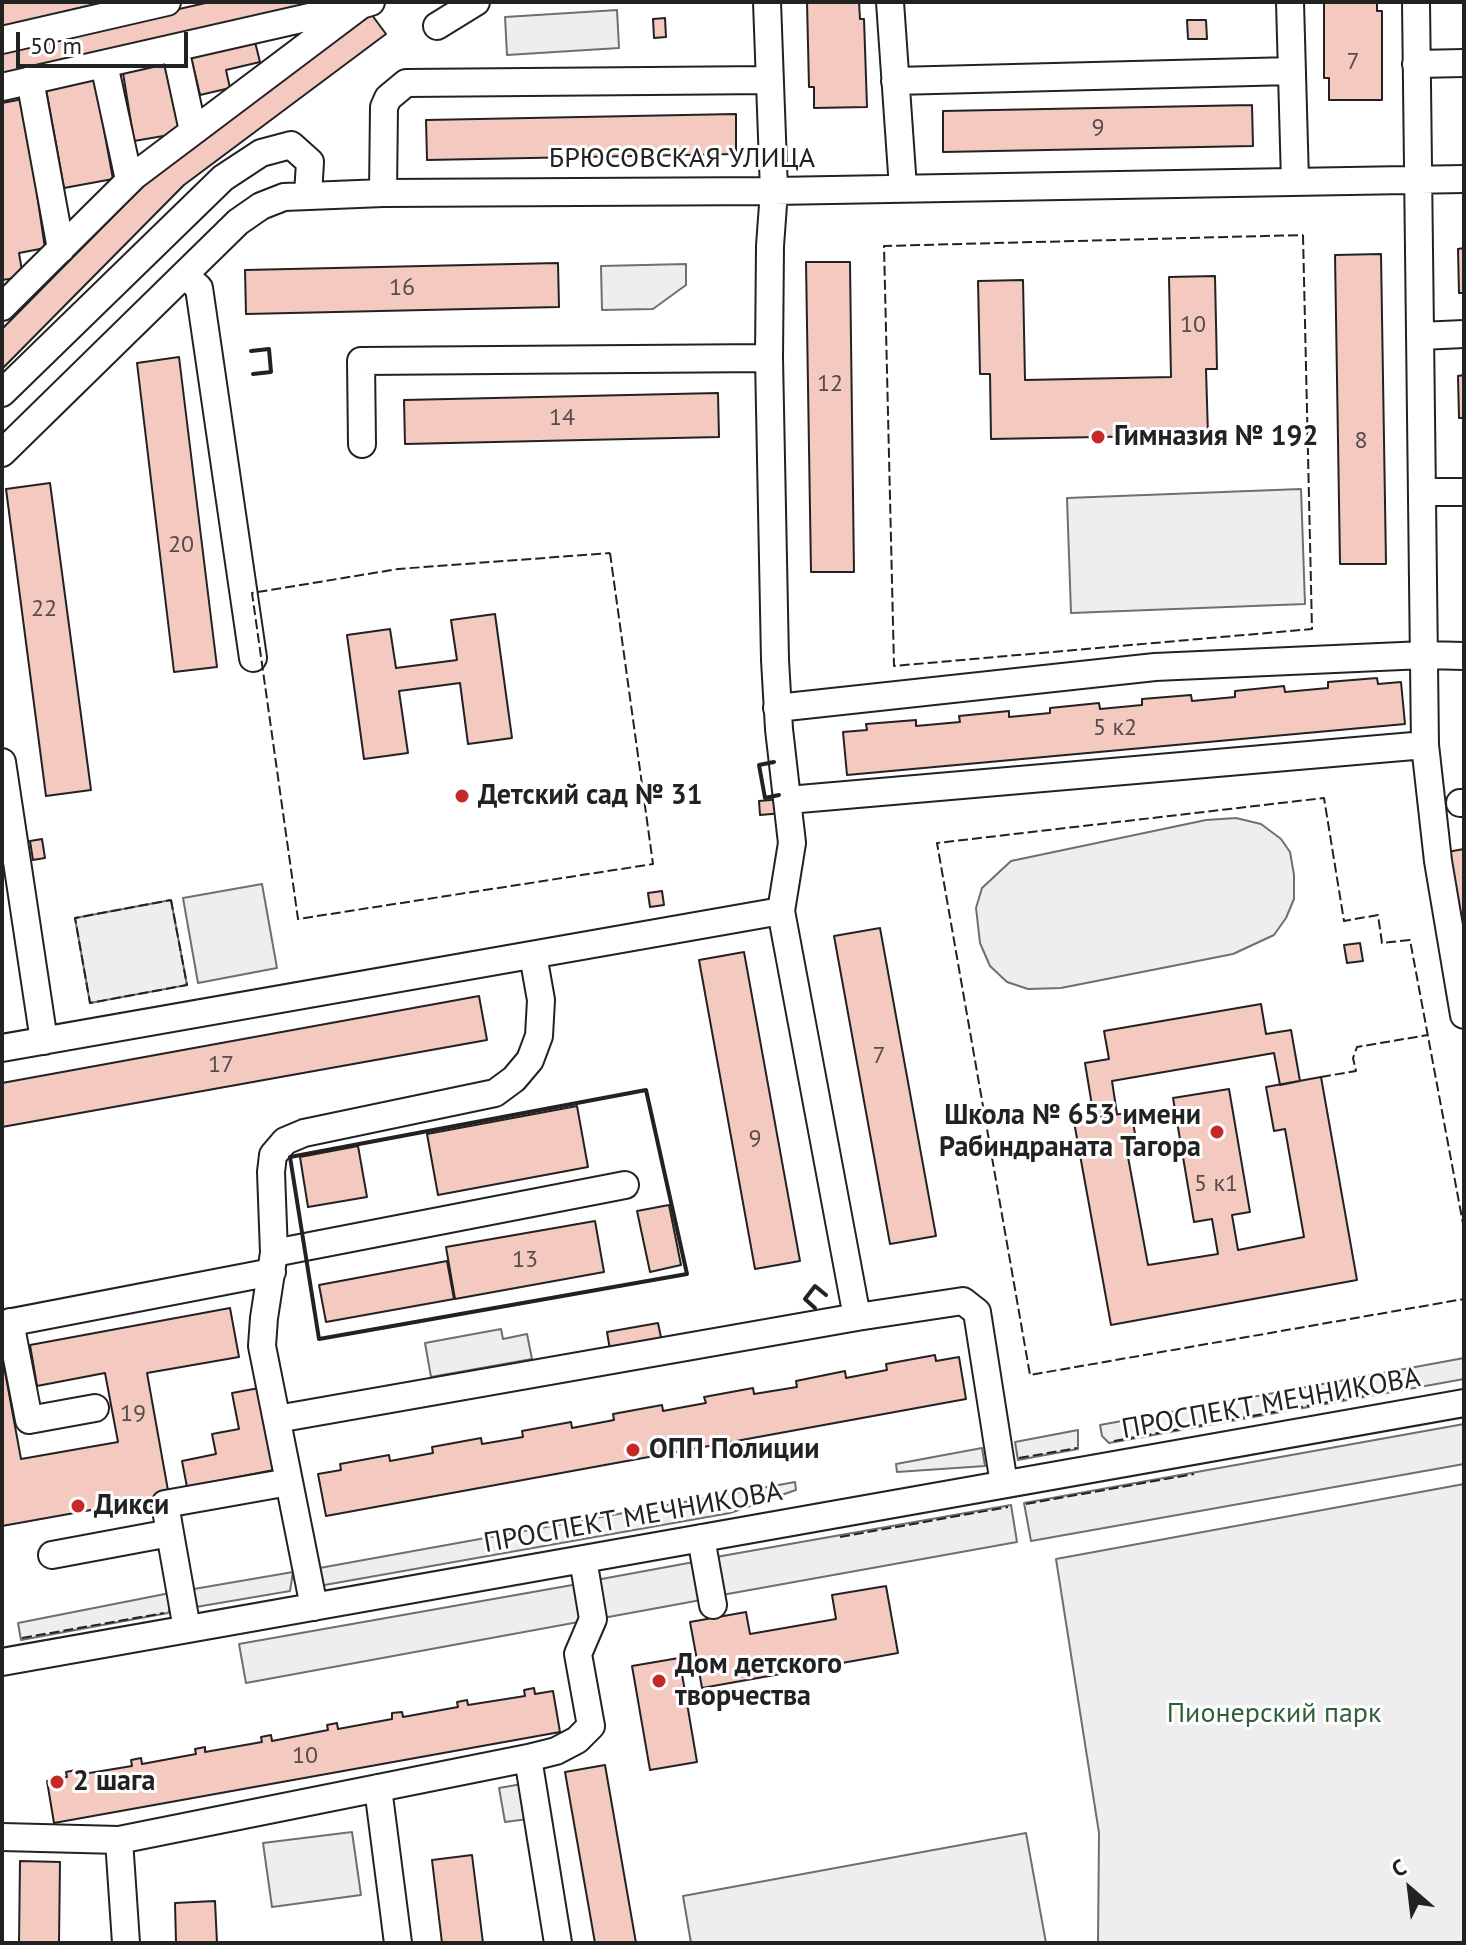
<!DOCTYPE html>
<meta charset="utf-8">
<style>
body{margin:0}
#map{position:relative;width:1466px;height:1945px;overflow:hidden;background:#fff;font-family:"PT Sans",sans-serif}
canvas{display:block}
.frame{position:absolute;inset:0;border:4px solid #222;pointer-events:none}
.north{position:absolute;left:1370px;top:1849px;width:80px;height:80px;-webkit-text-stroke:6px #fff;paint-order:stroke;rotate:332deg;font-size:22px;font-weight:700;line-height:32px;text-align:center;color:#222}
.north::after{content:'';display:block;margin:auto;width:28px;height:36px;background:#222;clip-path:polygon(50% 0,100% 100%,50% 72%,0 100%)}
.scale{position:absolute;left:16px;top:32px;width:172px;height:36px;box-sizing:border-box;border:4px solid #222;border-top:0;padding-left:10px;font-size:24px;line-height:28px;white-space:nowrap;color:#222;-webkit-text-stroke:6px #fff;paint-order:stroke}
</style>
<div id="map">
<canvas width="1466" height="1945"></canvas>
<div class="frame"></div>
<div class="north">С</div>
<div class="scale">50 m</div>
</div>
<script>
const ctx = document.querySelector('canvas').getContext('2d');
ctx.lineJoin = 'round';
function fillPath(path, color) { ctx.fillStyle = color; ctx.fill(path, 'evenodd'); }
const poly = rows => new Path2D(rows.map(r => 'M' + r).join(''));
function trace(path, color, width, dash) { ctx.strokeStyle = color; ctx.lineWidth = width; ctx.lineCap = dash ? 'butt' : 'round'; ctx.setLineDash(dash || []); ctx.stroke(path); }
function label(font, color, halo, rows, align = 'center') {
  ctx.font = font + ' "PT Sans",sans-serif'; ctx.lineWidth = 6; ctx.setLineDash([]); ctx.textBaseline = 'middle'; ctx.strokeStyle = halo; ctx.fillStyle = color; for (const [text, x, y, turn = 0] of rows) {
    ctx.save(); ctx.translate(x, y); ctx.rotate((+turn || 0) * Math.PI / 180); ctx.textAlign = isNaN(turn) ? turn : align; if (halo) ctx.strokeText(text, 0, 0); ctx.fillText(text, 0, 0); ctx.restore();
  }
}
const green = poly([
 [617,10,619,48,507,55,505,17,617,10],
 [686,264,686,285,653,309,602,310,601,266,686,264],
 [1301,489,1305,604,1071,613,1067,498,1301,489],
 [1236,818,1261,824,1281,839,1290,852,1294,875,1294,899,1286,918,1274,935,1233,954,1061,988,1028,989,1007,982,990,966,980,943,976,908,982,888,1011,861,1206,820,1236,818],
 [262,884,277,968,198,983,183,898,262,884],
 [171,900,187,985,90,1003,75,918,171,900],
 [501,1329,503,1339,527,1334,532,1359,431,1377,425,1343,501,1329],
 [1464,1358,1464,1379,1109,1443,1102,1436,1100,1425,1464,1358],
 [1464,1424,1464,1464,1031,1541,1024,1503,1464,1424],
 [1078,1430,1078,1449,1018,1460,1015,1442,1078,1430],
 [982,1448,985,1466,897,1472,896,1464,982,1448],
 [795,1482,796,1490,730,1513,319,1586,314,1569,795,1482],
 [1464,1484,1464,1943,1098,1943,1099,1833,1056,1559,1464,1484],
 [1011,1505,1017,1542,722,1595,716,1557,1011,1505],
 [694,1562,701,1600,603,1618,596,1580,694,1562],
 [293,1572,290,1591,196,1607,188,1590,293,1572],
 [578,1584,584,1621,246,1683,239,1644,578,1584],
 [170,1593,172,1603,168,1613,21,1640,18,1623,170,1593],
 [352,1832,361,1895,272,1907,263,1843,352,1832],
 [1026,1833,1046,1943,691,1943,683,1896,1026,1833]
]);
fillPath(green, '#eee');
trace(green, '#6f6f6f', 2);
const parking = poly([
 [522,1784,528,1819,505,1822,499,1788,522,1784]
]);
fillPath(parking, '#ededed');
trace(parking, '#6f6f6f', 2);
const building = poly([
 [2,2,104,2,2,27,2,2],
 [210,2,334,2,2,78,2,49,210,2],
 [807,2,859,2,860,19,864,19,867,107,814,108,814,87,809,87,807,2],
 [1324,2,1377,2,1377,11,1382,11,1382,100,1329,100,1329,78,1324,78,1324,2],
 [369,11,386,34,184,185,2,369,2,329,165,164,369,11],
 [665,18,666,37,654,38,653,19,665,18],
 [1187,20,1206,20,1207,39,1188,39,1187,20],
 [254,38,260,62,226,70,230,88,200,95,190,53,254,38],
 [168,60,181,133,134,141,122,67,168,60],
 [94,75,113,179,64,188,45,84,94,75],
 [23,99,45,248,19,253,23,277,2,280,2,103,23,99],
 [1252,105,1253,146,943,152,943,111,1252,105],
 [736,114,736,154,427,160,426,120,736,114],
 [1464,248,1464,293,1459,293,1458,249,1464,248],
 [1381,254,1386,564,1340,564,1335,255,1381,254],
 [806,262,850,262,854,572,811,572,806,262],
 [558,263,559,307,246,314,245,270,558,263],
 [1215,276,1217,369,1206,369,1208,435,991,439,990,374,980,374,978,281,1023,280,1025,380,1171,377,1169,277,1215,276],
 [179,357,217,667,174,672,137,363,179,357],
 [1464,375,1464,418,1459,418,1458,376,1464,375],
 [718,393,719,437,405,444,404,400,718,393],
 [50,483,91,790,46,796,6,489,50,483],
 [495,614,512,738,468,744,460,683,399,691,408,753,364,759,347,635,390,629,396,668,457,660,451,620,495,614],
 [1377,678,1378,684,1401,682,1405,724,847,775,843,732,867,730,866,724,916,720,916,726,960,722,959,716,1009,711,1009,717,1050,713,1050,708,1099,703,1100,709,1142,705,1142,699,1191,695,1192,701,1235,697,1235,691,1284,686,1285,692,1328,688,1328,682,1377,678],
 [782,799,783,813,760,815,759,801,782,799],
 [42,839,45,858,33,860,30,841,42,839],
 [1464,849,1464,953,1447,852,1464,849],
 [662,891,664,905,650,907,648,893,662,891],
 [880,928,936,1236,890,1244,834,936,880,928],
 [1360,943,1363,961,1347,963,1344,945,1360,943],
 [744,952,800,1261,755,1269,699,960,744,952],
 [479,996,487,1040,2,1127,2,1083,479,996],
 [1261,1004,1266,1034,1291,1030,1300,1081,1280,1085,1274,1053,1112,1081,1117,1114,1094,1118,1085,1063,1109,1059,1104,1031,1261,1004],
 [1321,1077,1357,1280,1111,1325,1074,1122,1131,1112,1139,1155,1128,1157,1148,1265,1218,1254,1212,1219,1194,1222,1173,1098,1229,1089,1250,1212,1232,1215,1238,1250,1304,1237,1285,1129,1274,1131,1266,1087,1321,1077],
 [577,1106,588,1167,438,1195,427,1134,577,1106],
 [358,1146,367,1197,308,1207,300,1157,358,1146],
 [669,1205,681,1265,650,1272,637,1211,669,1205],
 [595,1221,604,1272,455,1299,446,1247,595,1221],
 [447,1261,454,1299,326,1322,319,1285,447,1261],
 [230,1308,239,1357,147,1373,169,1496,2,1526,2,1355,21,1459,118,1442,105,1373,37,1386,30,1345,230,1308],
 [658,1323,662,1342,610,1350,607,1332,658,1323],
 [935,1355,936,1361,959,1357,966,1399,326,1516,318,1474,341,1470,340,1464,389,1455,390,1461,433,1453,432,1447,481,1438,482,1444,523,1437,522,1431,571,1422,572,1428,614,1420,613,1414,662,1405,663,1411,684,1407,706,1403,704,1397,753,1388,754,1394,797,1387,796,1381,845,1371,846,1378,887,1370,886,1364,935,1355],
 [259,1388,274,1470,187,1487,182,1461,216,1454,212,1434,239,1429,232,1393,259,1388],
 [886,1586,898,1653,702,1688,699,1671,682,1674,697,1762,650,1770,632,1666,679,1658,680,1663,697,1660,690,1622,746,1612,750,1634,836,1619,832,1595,886,1586],
 [534,1688,535,1694,553,1691,560,1732,54,1823,47,1781,67,1777,66,1772,76,1770,77,1775,132,1766,131,1760,141,1758,142,1764,196,1754,195,1749,205,1747,205,1752,262,1742,261,1737,271,1735,272,1741,328,1730,327,1725,337,1723,338,1729,392,1719,392,1713,402,1712,403,1717,458,1707,457,1702,467,1700,468,1705,525,1696,524,1690,534,1688],
 [605,1765,636,1943,595,1943,565,1772,605,1765],
 [472,1855,483,1943,442,1943,432,1860,472,1855],
 [20,1861,60,1862,59,1943,19,1943,20,1861],
 [215,1901,217,1943,176,1943,175,1903,215,1901]
]);
fillPath(building, '#f3c9c0');
trace(building, '#222', 2);
const minor = poly([
 [767,2,774,191,770,246,769,358,775,660,779,729,792,843,781,911,857,1317],
 [890,2,903,188],
 [1290,2,1295,181],
 [1416,2,1425,745,1438,861,1464,1015],
 [437,26,476,2],
 [2,40,167,2],
 [175,48,193,131],
 [104,64,129,180],
 [1416,64,1464,63],
 [30,80,61,249],
 [895,81,1292,71],
 [2,87,349,8],
 [383,193,384,107,388,98,406,83,770,80],
 [185,275,199,288,253,658],
 [2,307,134,176,361,5,371,2],
 [1420,336,1464,334],
 [2,393,223,178,261,153,291,145,310,162,308,195],
 [362,444,361,361,769,358],
 [2,453,238,222,261,206,284,197,383,193,774,191,1464,179],
 [1422,492,1464,492],
 [777,708,1155,667,1424,655,1464,656],
 [2,762,44,1041],
 [788,800,1425,745],
 [1460,803,1464,803],
 [2,1048,781,911],
 [274,1253,625,1185],
 [10,1322,29,1420,95,1408],
 [2,1324,272,1272],
 [277,1419,857,1317,963,1301,977,1312,1004,1484],
 [170,1533,165,1504,289,1482],
 [701,1538,713,1605],
 [52,1555,170,1533,187,1629],
 [314,1607,262,1346,264,1318,274,1253,271,1172,273,1155,285,1141,304,1133,495,1093,514,1079,530,1060,539,1036,541,1000,533,955],
 [2,1662,1464,1403],
 [528,1758,556,1751,577,1740,591,1726,578,1654,593,1619,583,1559],
 [378,1788,398,1943],
 [2,1837,119,1840,126,1943],
 [119,1840,528,1758,558,1943]
]);
trace(minor, '#222', 30);
trace(minor, '#fff', 26);
trace(poly([
 [1303,235,1312,629,894,666,884,246,1303,235],
 [610,553,653,864,298,919,252,593,398,569,610,553],
 [171,900,187,985,90,1003,75,918,171,900],
 [1321,1077,1356,1071,1353,1058,1357,1047,1428,1035],
 [1464,1229,1410,940,1382,943,1378,915,1344,921,1324,798,937,843,1030,1375,1464,1299],
 [1114,1441,1384,1392],
 [1019,1458,1077,1448],
 [1026,1504,1194,1474],
 [840,1537,1008,1507],
 [22,1638,164,1613]
]), '#222', 2, [10, 4]);
trace(poly([
 [251,351,269,349,271,372,253,374],
 [774,762,759,765,765,798,779,795],
 [646,1090,687,1274,319,1339,290,1157,646,1090],
 [815,1308,805,1299,815,1286,826,1295]
]), '#222', 4);
for (const [x, y, r, color] of [
 [1098,437,8,"#c62828"],
 [462,796,8,"#c62828"],
 [1217,1132,8,"#c62828"],
 [633,1450,8,"#c62828"],
 [78,1506,8,"#c62828"],
 [659,1681,8,"#c62828"],
 [57,1782,8,"#c62828"]
]) { const dot = new Path2D(); dot.arc(x, y, r, 0, 2 * Math.PI); ctx.fillStyle = color; ctx.fill(dot); trace(dot, '#fff', 3); }
label('24px', '#564c4a', null, [
 ["7",1353,62],
 ["9",1098,128],
 ["16",402,288],
 ["10",1193,325],
 ["12",830,384],
 ["14",562,418],
 ["8",1361,441],
 ["20",181,545],
 ["22",44,609],
 ["5 к2",1115,728],
 ["7",879,1056],
 ["17",221,1065],
 ["9",755,1139],
 ["5 к1",1216,1184],
 ["13",525,1260],
 ["19",133,1414],
 ["10",305,1756]
]);
label('28px', '#222', '#fff', [
 ["БРЮСОВСКАЯ УЛИЦА",682,159],
 ["ПРОСПЕКТ МЕЧНИКОВА",1271,1404,-10],
 ["ПРОСПЕКТ МЕЧНИКОВА",633,1518,-10]
]);
label('bold 28px', '#222', '#fff', [
 ["Гимназия № 192",1114,437],
 ["Детский сад № 31",478,796],
 ["Школа № 653 имени",1201,1116,"right"],
 ["Рабиндраната Тагора",1201,1148,"right"],
 ["ОПП Полиции",649,1450],
 ["Дикси",94,1506],
 ["Дом детского",675,1665],
 ["творчества",675,1697],
 ["2 шага",73,1782]
], 'left');
label('28px', '#2f5e38', '#fff', [
 ["Пионерский парк",1274,1714]
]);
</script>
